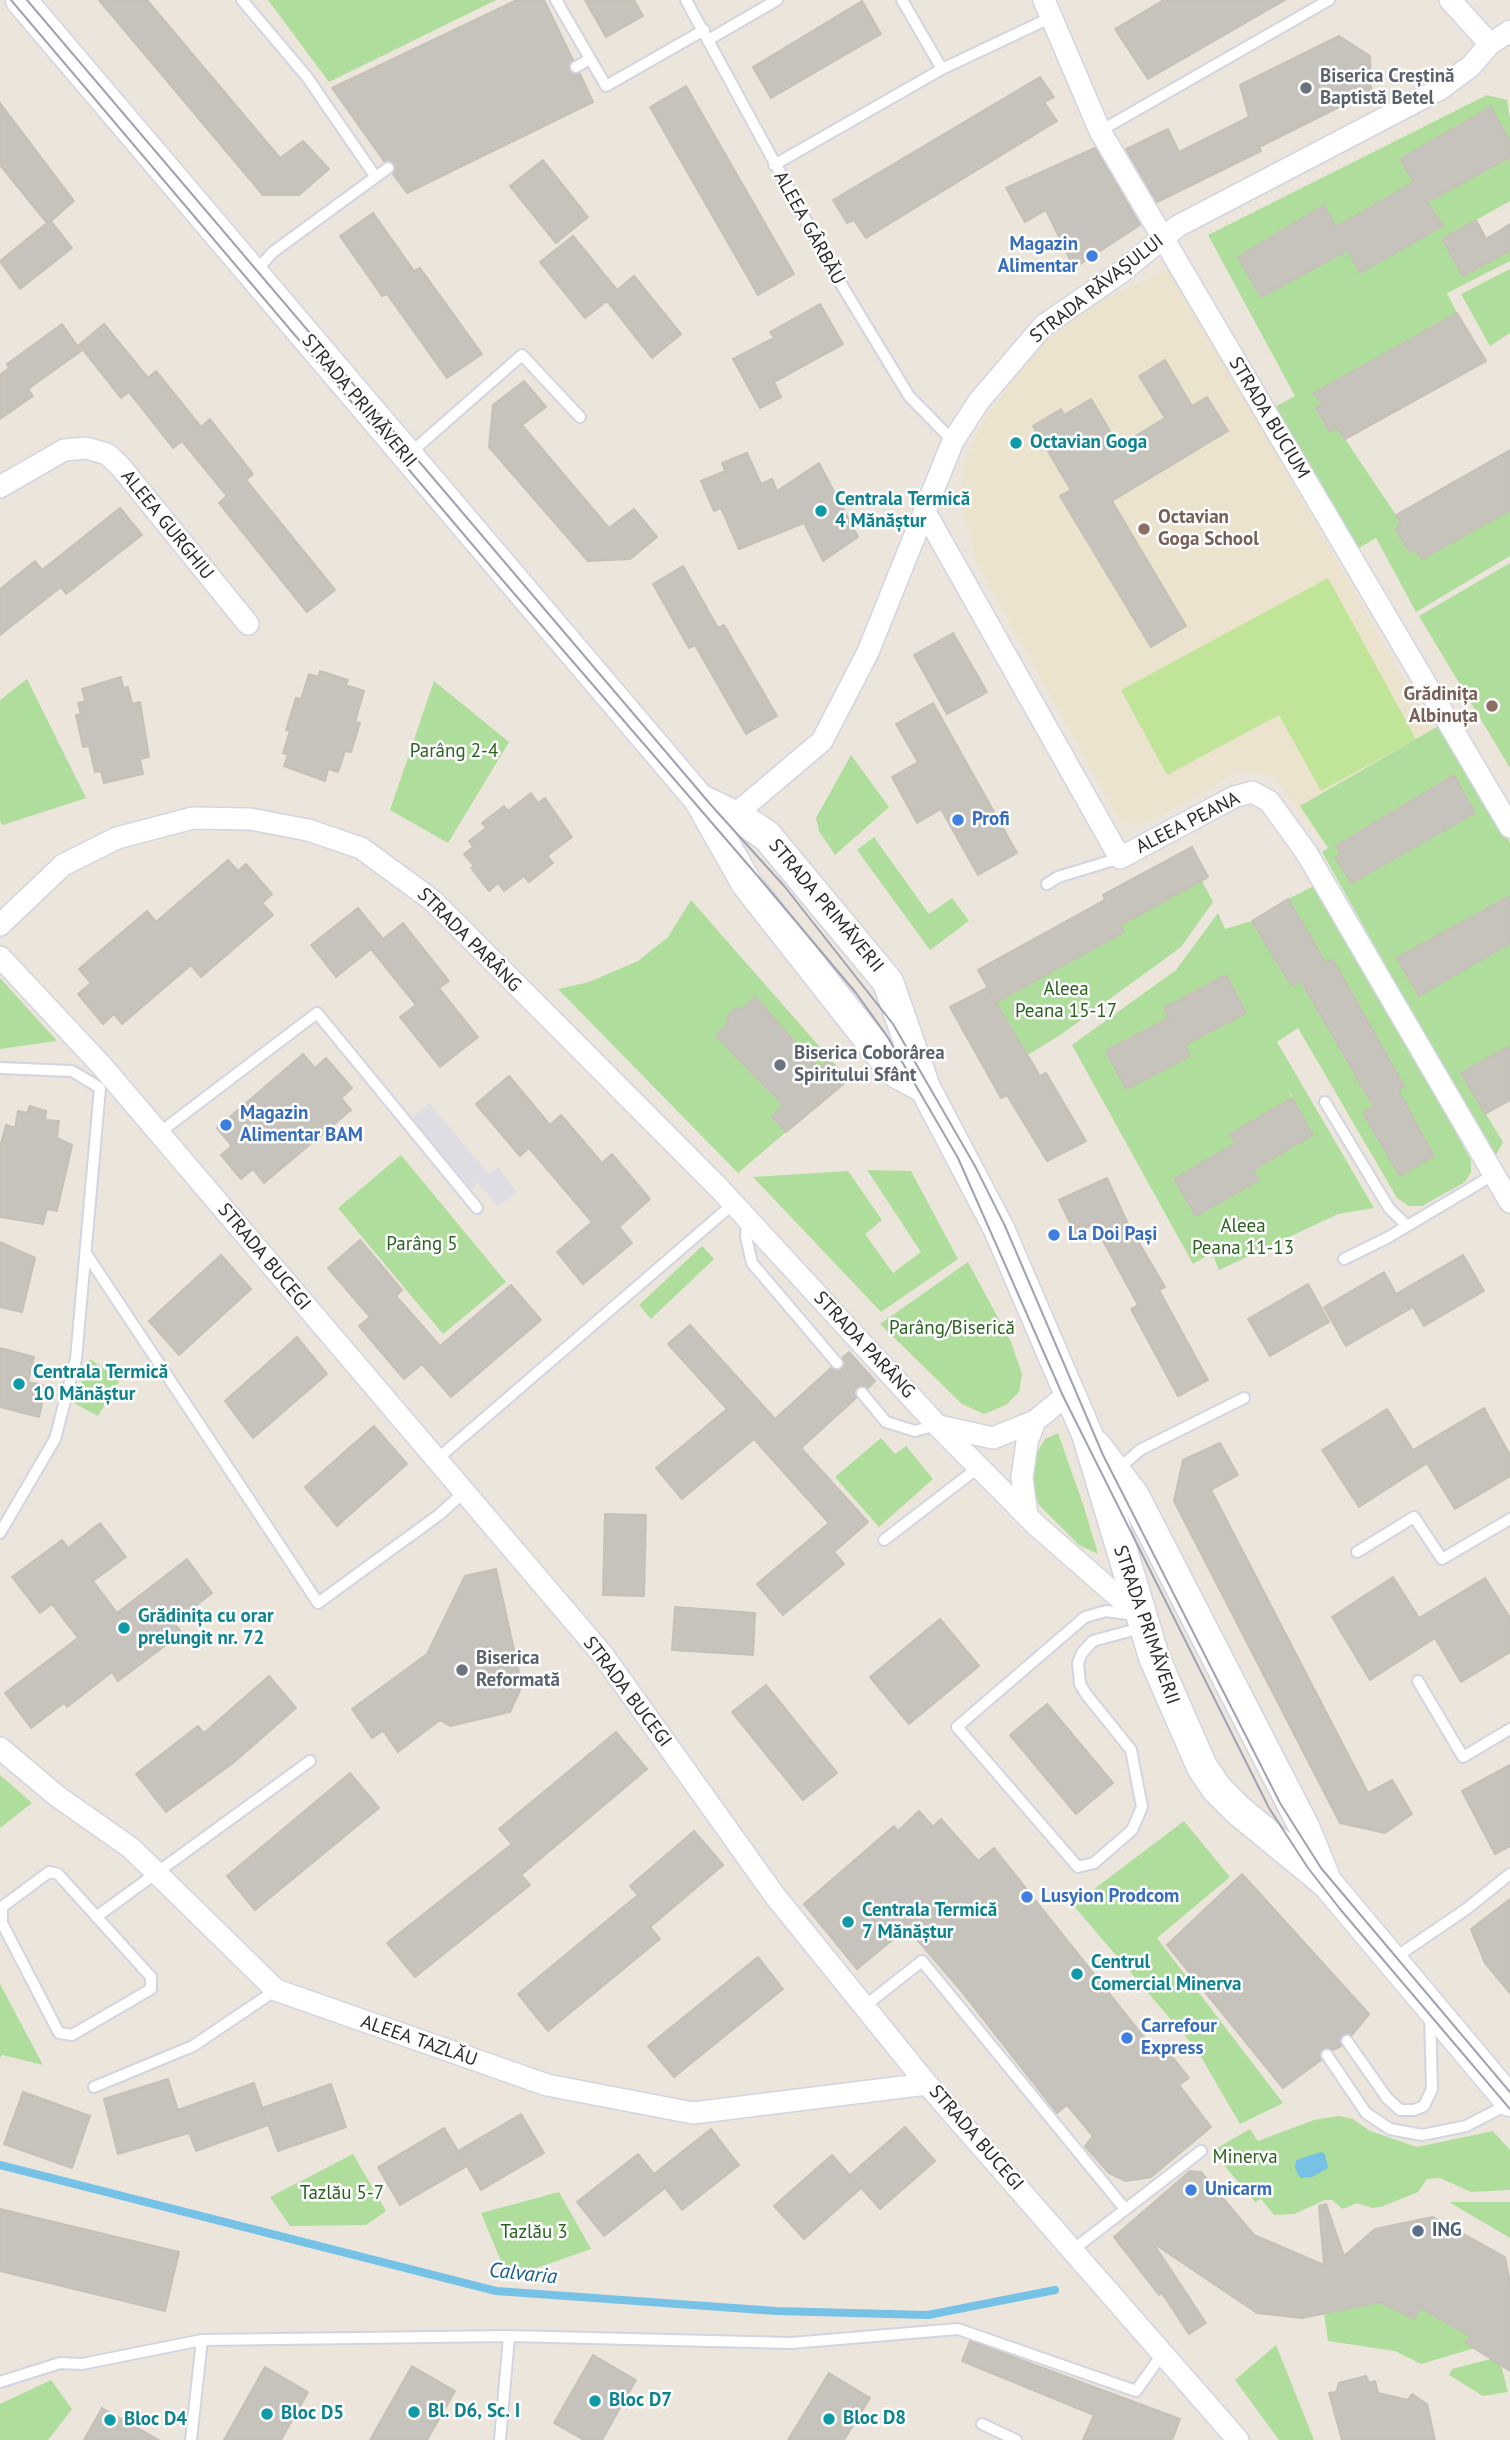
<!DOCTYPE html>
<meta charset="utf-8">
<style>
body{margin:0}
canvas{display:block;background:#ebe5dc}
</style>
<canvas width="1510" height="2440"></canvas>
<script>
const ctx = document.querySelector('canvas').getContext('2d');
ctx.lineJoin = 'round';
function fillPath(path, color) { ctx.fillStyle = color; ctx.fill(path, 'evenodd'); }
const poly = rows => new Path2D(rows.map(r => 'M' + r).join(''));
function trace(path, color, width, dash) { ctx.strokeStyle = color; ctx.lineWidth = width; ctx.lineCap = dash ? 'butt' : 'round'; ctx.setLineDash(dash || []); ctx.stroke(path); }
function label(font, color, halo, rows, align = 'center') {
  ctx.font = font + ' "PT Sans",sans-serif'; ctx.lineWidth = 5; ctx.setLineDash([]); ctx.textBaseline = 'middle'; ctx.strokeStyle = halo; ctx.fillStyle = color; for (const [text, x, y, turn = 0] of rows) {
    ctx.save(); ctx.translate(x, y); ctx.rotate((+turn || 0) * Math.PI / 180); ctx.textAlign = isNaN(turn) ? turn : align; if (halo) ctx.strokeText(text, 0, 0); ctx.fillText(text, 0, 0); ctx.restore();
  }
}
fillPath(poly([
 [429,1103,489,1174,499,1167,516,1192,498,1207,478,1183,471,1189,412,1118]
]), '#dfdde4');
fillPath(poly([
 [1170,268,1449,758,1321,841,1276,779,1261,773,1239,771,1155,819,1133,824,1119,820,977,564,959,495,965,461,983,421,1037,348,1077,312]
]), '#ebe3cd');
fillPath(poly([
 [268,0,496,0,329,82],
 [1487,95,1507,100,1510,118,1510,201,1451,234,1453,257,1463,276,1510,250,1510,261,1447,293,1457,313,1315,393,1322,404,1316,408,1330,431,1337,427,1396,515,1401,524,1395,529,1411,552,1416,550,1422,559,1510,510,1510,556,1416,612,1376,538,1354,551,1271,409,1295,396,1208,235],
 [1510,269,1510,333,1490,346,1461,294],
 [1510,563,1510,768,1419,616],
 [27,679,86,798,3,825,0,822,0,700],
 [434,681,509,742,448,843,390,810],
 [1440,725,1510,843,1510,896,1397,958,1419,996,1510,943,1510,1046,1461,1073,1503,1142,1496,1155,1487,1146,1322,852,1328,848,1300,806],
 [1454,775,1475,813,1350,882,1335,857,1341,853,1336,845],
 [851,755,889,807,835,855,819,831,816,818],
 [874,837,929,914,952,898,969,921,930,950,857,850],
 [1202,881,1213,902,1181,947,1059,1036,1027,1055,996,1003,1124,932,1120,925],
 [1318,884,1471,1160,1471,1172,1465,1182,1422,1206,1409,1206,1397,1198,1298,1028,1277,1042,1374,1208,1338,1214,1219,1270,1212,1253,1193,1264,1072,1045,1176,970,1218,913,1225,929,1252,921,1291,985,1301,981,1374,1107,1363,1113,1434,1156,1288,899],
 [1226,975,1246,1013,1184,1045,1189,1056,1126,1089,1169,1018,1164,1008],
 [1287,1087,1313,1135,1253,1170,1259,1180,1196,1216,1175,1179,1236,1143,1231,1134,1292,1098],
 [691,900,847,1078,846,1082,828,1062,819,1069,756,998,745,1007,731,1011,725,1027,716,1037,783,1105,772,1117,786,1132,738,1173,558,989,589,982,638,961,668,937],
 [0,978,57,1041,0,1049],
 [401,1155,506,1282,443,1334,338,1208],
 [867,1170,911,1171,958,1259,881,1312,753,1177,848,1171,882,1220,865,1234,893,1273,921,1252],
 [702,1246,714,1259,651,1319,639,1305],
 [968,1262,1011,1342,1022,1374,1019,1392,1006,1405,984,1414,962,1404,880,1324],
 [90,1359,120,1380,98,1416,74,1403],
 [1058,1433,1084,1507,1098,1554,1079,1545,1039,1505,1032,1487,1036,1454,1045,1439],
 [881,1438,895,1454,906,1446,933,1479,879,1527,835,1477],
 [0,1775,32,1803,0,1828],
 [1184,1821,1230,1877,1157,1938,1283,2103,1240,2124,1197,2050,1073,1905],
 [0,1984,43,2065,2,2055,0,2058],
 [1338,2116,1353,2119,1370,2131,1417,2147,1493,2131,1510,2150,1510,2190,1471,2192,1440,2178,1427,2179,1418,2192,1381,2207,1372,2208,1357,2203,1343,2209,1332,2200,1325,2200,1294,2214,1274,2215,1261,2199,1255,2202,1212,2151,1250,2129,1258,2141,1314,2120],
 [353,2154,386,2211,366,2225,290,2226,270,2197],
 [559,2192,591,2249,508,2278,481,2213],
 [1449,2202,1510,2202,1510,2238],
 [1401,2300,1398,2311,1414,2319,1420,2308,1471,2336,1466,2343,1475,2348,1421,2364,1395,2351,1328,2341,1324,2313,1371,2302],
 [1276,2345,1314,2440,1279,2440,1235,2380],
 [1499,2357,1508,2392,1483,2396,1449,2375,1452,2369],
 [51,2380,72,2409,48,2440,0,2440,0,2404]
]), '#afde9c');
fillPath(poly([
 [1328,578,1416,739,1321,791,1279,715,1167,775,1121,690]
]), '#c0e599');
fillPath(poly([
 [1321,2152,1325,2154,1328,2168,1312,2177,1300,2178,1295,2168,1296,2160]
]), '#76c2e6');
trace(poly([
 [0,2165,496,2291,776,2311,928,2315,1055,2290]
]), '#76c2e6', 8);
const building = poly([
 [99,0,147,0,280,158,303,141,329,169,299,195,263,195,99,0],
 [517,0,544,0,573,60,569,70,580,74,593,102,407,193,393,174,395,164,384,161,332,88,517,0],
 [585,0,634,0,643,16,606,37,585,0],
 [1164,0,1285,0,1148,79,1115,29,1164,0],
 [862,1,881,34,771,98,753,67,862,1],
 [1339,36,1370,56,1371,91,1259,147,1261,151,1157,202,1126,149,1168,129,1179,152,1249,117,1240,85,1339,36],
 [1040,77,1054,97,1044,102,1057,121,866,238,854,220,847,223,833,200,1040,77],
 [686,86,794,274,758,295,650,107,686,86],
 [0,103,74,201,51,221,72,248,20,289,0,261,47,223,0,165,0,103],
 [1491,107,1510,142,1510,157,1427,202,1443,226,1360,273,1348,250,1261,297,1238,257,1324,205,1336,227,1414,182,1400,159,1491,107],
 [1095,148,1140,225,1074,268,1046,210,1025,222,1006,188,1095,148],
 [543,160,588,217,556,243,510,186,543,160],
 [373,213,414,271,420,268,482,354,447,378,387,294,382,296,340,236,373,213],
 [1476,220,1486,239,1510,224,1510,250,1463,276,1442,239,1476,220],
 [573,236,617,290,634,276,681,334,652,358,607,301,585,318,540,262,573,236],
 [820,304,843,344,774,382,781,397,760,408,733,359,774,338,770,332,820,304],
 [1457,313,1486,361,1345,439,1337,427,1330,432,1316,408,1322,404,1314,393,1457,313],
 [62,324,81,351,28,389,33,396,0,419,0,375,9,368,7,364,62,324],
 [104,324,148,378,156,371,201,427,210,419,253,474,246,480,335,590,307,612,219,503,227,496,182,441,173,448,129,392,121,398,79,345,104,324],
 [1165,360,1192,406,1207,397,1228,431,1112,501,1186,626,1151,647,1060,496,1071,490,1033,426,1061,409,1064,415,1091,399,1119,446,1165,418,1139,376,1165,360],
 [524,381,546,407,522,425,609,528,634,509,657,537,630,559,588,561,489,447,493,405,524,381],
 [1510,450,1510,510,1422,559,1416,550,1411,553,1395,529,1401,524,1396,515,1510,450],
 [747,453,761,484,772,479,777,491,819,463,858,537,823,561,804,523,739,549,721,508,714,511,701,481,725,471,722,463,747,453],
 [120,508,142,535,66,594,61,587,0,635,0,589,35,561,42,570,120,508],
 [683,566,718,628,724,625,777,716,746,734,695,645,689,648,653,584,683,566],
 [953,633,987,692,947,714,914,655,953,633],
 [320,671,348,680,346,685,364,691,355,722,360,723,351,752,345,751,338,772,328,769,325,781,284,766,288,755,283,753,290,731,286,730,296,698,301,699,309,674,318,677,320,671],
 [121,677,123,688,128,687,132,704,140,702,149,757,140,759,143,774,104,783,101,771,95,772,89,746,83,747,76,715,81,714,78,703,85,701,82,689,121,677],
 [933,703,1017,853,978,875,941,809,917,823,892,777,918,762,896,724,933,703],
 [1454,775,1475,813,1351,883,1335,857,1341,853,1336,846,1454,775],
 [531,793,538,803,545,798,572,837,547,856,553,863,529,882,524,876,504,891,498,883,489,891,471,868,474,866,464,854,473,847,469,841,486,828,482,823,504,806,508,811,531,793],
 [1192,847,1208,877,1120,925,1124,932,996,1002,978,970,1105,900,1103,895,1192,847],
 [228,860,238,871,246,864,272,894,262,903,273,915,201,977,191,965,122,1024,114,1014,103,1024,78,994,91,983,79,969,147,911,156,922,228,860],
 [1510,896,1510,943,1419,996,1397,958,1510,896],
 [1288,899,1326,963,1333,960,1404,1086,1398,1090,1434,1156,1400,1176,1363,1113,1374,1107,1301,981,1291,985,1252,921,1288,899],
 [358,908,383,939,403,923,449,981,439,988,478,1037,440,1067,400,1017,416,1005,371,949,336,977,311,945,358,908],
 [1226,975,1246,1013,1184,1045,1190,1056,1126,1089,1106,1051,1169,1018,1164,1008,1226,975],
 [987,988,1040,1076,1046,1073,1086,1141,1047,1161,1007,1095,1001,1098,950,1007,987,988],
 [755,997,819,1069,828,1061,846,1082,786,1132,772,1117,783,1105,716,1036,725,1027,731,1011,745,1007,755,997],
 [1510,1046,1510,1100,1485,1114,1461,1073,1510,1046],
 [303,1054,315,1068,326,1058,352,1088,341,1098,351,1110,264,1183,253,1169,241,1179,221,1155,232,1146,217,1128,303,1054],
 [509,1076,550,1125,561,1115,602,1163,612,1154,650,1199,619,1227,632,1243,583,1284,557,1252,592,1222,529,1148,520,1156,476,1104,509,1076],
 [1292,1098,1313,1135,1253,1170,1259,1180,1196,1216,1174,1179,1236,1143,1230,1134,1292,1098],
 [30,1106,46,1111,45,1120,59,1121,57,1138,72,1145,57,1211,47,1209,43,1224,0,1217,0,1147,6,1125,15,1128,18,1111,27,1113,30,1106],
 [1107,1178,1129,1226,1165,1287,1159,1290,1208,1380,1178,1396,1131,1309,1138,1305,1094,1224,1075,1233,1059,1200,1107,1178],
 [360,1240,402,1290,396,1296,440,1346,511,1285,541,1320,451,1397,422,1364,404,1379,359,1326,370,1317,328,1268,360,1240],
 [0,1242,35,1258,22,1312,0,1307,0,1242],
 [221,1255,251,1289,179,1355,149,1321,221,1255],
 [1463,1255,1484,1291,1424,1326,1413,1307,1346,1346,1324,1307,1384,1272,1396,1294,1463,1255],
 [1308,1284,1329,1322,1270,1356,1248,1319,1308,1284],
 [690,1325,775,1419,831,1368,838,1371,843,1368,843,1357,849,1352,875,1381,868,1388,857,1387,856,1398,801,1448,868,1522,834,1552,844,1564,783,1615,757,1584,829,1523,754,1439,682,1499,656,1468,727,1409,668,1344,690,1325],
 [297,1337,327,1374,253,1438,225,1401,297,1337],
 [0,1348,34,1357,28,1382,46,1386,39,1417,0,1407,0,1348],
 [1484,1408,1510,1455,1510,1476,1455,1509,1427,1463,1359,1507,1322,1450,1387,1409,1413,1450,1484,1408],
 [374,1426,407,1464,337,1526,305,1487,374,1426],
 [1220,1443,1238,1475,1211,1490,1368,1793,1392,1780,1412,1814,1385,1833,1340,1823,1174,1501,1183,1460,1220,1443],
 [605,1514,646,1515,644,1596,603,1595,605,1514],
 [100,1523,126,1557,93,1581,117,1613,187,1559,212,1593,174,1623,182,1633,118,1681,112,1672,67,1707,64,1703,31,1728,5,1693,78,1638,52,1604,40,1613,12,1577,62,1540,68,1548,100,1523],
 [496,1569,522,1686,510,1712,450,1726,440,1720,398,1752,383,1731,372,1738,352,1709,427,1654,465,1576,496,1569],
 [1393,1577,1419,1618,1485,1578,1510,1618,1510,1652,1461,1682,1435,1638,1370,1680,1332,1617,1393,1577],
 [675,1607,755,1613,753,1655,672,1650,675,1607],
 [940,1619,979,1666,909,1724,870,1677,940,1619],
 [269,1676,296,1708,233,1763,166,1812,136,1774,198,1726,204,1733,269,1676],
 [766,1685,837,1773,803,1800,732,1712,766,1685],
 [1047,1704,1113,1783,1076,1814,1010,1735,1047,1704],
 [616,1732,647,1769,521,1875,530,1885,415,1977,387,1943,512,1844,499,1829,616,1732],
 [1510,1765,1510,1846,1495,1854,1462,1791,1510,1765],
 [350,1773,379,1808,255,1910,227,1876,350,1773],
 [919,1811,933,1827,941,1819,978,1861,994,1848,1159,2056,1167,2050,1189,2078,1179,2085,1211,2127,1151,2177,1126,2181,1109,2173,1085,2146,1093,2136,1067,2105,1057,2113,958,1987,907,1928,857,1969,804,1904,894,1826,898,1831,919,1811],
 [694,1831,723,1865,650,1927,660,1939,548,2031,518,1994,638,1895,630,1886,694,1831],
 [1242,1874,1369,2014,1352,2035,1342,2035,1341,2046,1333,2050,1322,2049,1321,2060,1283,2088,1167,1945,1242,1874],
 [1510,1899,1510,1993,1485,1963,1471,1929,1510,1899],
 [758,1957,783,1989,674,2077,648,2046,758,1957],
 [168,2079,178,2110,254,2083,268,2125,196,2151,189,2133,118,2154,104,2099,168,2079],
 [331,2084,346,2127,278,2151,262,2108,331,2084],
 [23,2092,90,2116,72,2168,4,2144,23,2092],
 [521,2114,544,2153,481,2190,458,2151,521,2114],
 [905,2127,935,2161,880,2209,850,2175,905,2127],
 [444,2128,467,2166,400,2205,378,2167,444,2128],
 [711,2129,739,2165,682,2210,665,2188,604,2236,577,2202,638,2154,654,2174,711,2129],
 [832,2155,861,2188,804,2239,774,2206,832,2155],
 [1190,2171,1201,2172,1254,2235,1324,2265,1319,2206,1326,2204,1344,2256,1375,2229,1433,2217,1505,2257,1510,2283,1510,2371,1466,2343,1471,2336,1420,2308,1414,2319,1380,2302,1302,2318,1257,2313,1153,2243,1206,2323,1189,2334,1162,2293,1159,2295,1114,2237,1190,2171],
 [0,2209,179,2252,165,2311,0,2271,0,2209],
 [970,2341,1180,2419,1172,2440,1083,2440,1094,2415,962,2361,970,2341],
 [593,2355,636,2380,602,2440,584,2440,554,2423,593,2355],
 [412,2366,455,2391,427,2440,370,2440,412,2366],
 [265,2367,308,2392,281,2440,224,2440,265,2367],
 [829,2373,870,2398,844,2440,788,2440,829,2373],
 [1366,2376,1369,2383,1375,2381,1378,2393,1408,2400,1412,2394,1427,2404,1435,2440,1342,2440,1329,2393,1336,2392,1339,2383,1366,2376],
 [102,2408,159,2440,84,2440,102,2408]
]);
fillPath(building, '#c6c2bc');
trace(building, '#c6c1b6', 2);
const lane = poly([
 [242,0,307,77,375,176],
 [556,0,606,86,704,30],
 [686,0,838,279,909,396,953,441],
 [902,0,942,69],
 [708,40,777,0],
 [576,67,590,59],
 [1100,131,1329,0],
 [774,165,942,69,1052,17],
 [254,273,273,252,388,168],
 [408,455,522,355,580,417],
 [1047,884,1058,877,1120,858],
 [0,1068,72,1071,100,1088,76,1359,55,1439,0,1533],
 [1325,1102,1389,1208,1406,1225],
 [159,1133,317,1013,477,1208],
 [747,1221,746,1237,752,1263,837,1363],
 [87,1255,318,1603,440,1514,464,1492],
 [1344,1259,1387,1238,1493,1175],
 [862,1393,886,1422,915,1431,937,1425],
 [436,1460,733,1204],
 [1116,1471,1140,1450,1244,1398],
 [884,1540,979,1467],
 [1357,1552,1414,1517,1442,1559,1510,1519],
 [1134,1615,1106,1611,1085,1617,957,1727,1078,1867,1094,1863,1132,1830,1142,1807,1131,1750,1086,1694,1080,1684,1078,1663,1082,1653,1093,1641,1144,1627],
 [1418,1681,1463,1757,1510,1729],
 [49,1872,58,1874,151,1977,151,1989,72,2035,59,2033,2,1923,2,1907,49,1872],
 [96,1917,310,1761],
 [1393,1959,1465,1910,1510,1874],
 [866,2005,922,1961,1125,2209],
 [1347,2041,1387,2098,1400,2110,1414,2110,1424,2106,1432,2089,1430,2016],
 [1327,2055,1366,2113,1390,2129,1422,2135,1466,2126,1509,2104],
 [94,2087,193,2046,276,1990],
 [1074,2249,1201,2151],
 [0,2382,60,2363,82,2364,202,2340,509,2336,791,2343,958,2329,1136,2391,1163,2353],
 [982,2424,1016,2440],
 [191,2440,202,2340],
 [500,2440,509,2336]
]);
const street = poly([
 [1044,0,1100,131,1510,827],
 [1450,0,1490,44],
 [0,487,64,450,86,448,107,454,120,466,248,624],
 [925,512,1120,858,1234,797,1252,792,1269,801,1306,852,1510,1202],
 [725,823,822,741,868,652,953,441,979,401,1043,326,1120,273,1178,226,1440,89,1471,66,1490,44,1510,31],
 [0,925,63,865,117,838,193,818,250,819,308,830,361,848,432,900,719,1188,937,1425,1036,1525,1140,1616],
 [0,957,102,1066,603,1655,775,1896,927,2084,1238,2440],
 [939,1426,993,1438,1035,1421,1069,1393],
 [1027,1516,1022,1478,1027,1442,1035,1421],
 [0,1748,57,1796,131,1848,276,1990,547,2085,693,2113,927,2084]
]);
const secondary = poly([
 [21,0,699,799,747,884,894,1071,925,1088],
 [699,799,745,821,767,836,888,982,925,1088,999,1229,1087,1434,1154,1657,1202,1767,1217,1789,1238,1810,1328,1884,1510,2101],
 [1096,1446,1134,1496,1304,1827,1326,1881]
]);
trace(lane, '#d2d4e1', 14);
trace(street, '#d2d4e1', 24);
trace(secondary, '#d2d4e1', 33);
trace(lane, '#fff', 10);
trace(street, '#fff', 21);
trace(secondary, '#fff', 30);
trace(poly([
 [11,0,499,576,756,874,856,993,887,1036,958,1158,1063,1396,1269,1808,1308,1868,1340,1909,1510,2109],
 [27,0,711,805,785,887,893,1024,975,1166,1005,1226,1103,1455,1280,1803,1321,1868,1510,2092]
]), '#a0a1b3', 2);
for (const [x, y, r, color] of [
 [1306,88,7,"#6b7280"],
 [1092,256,7,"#3f7fe0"],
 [1016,443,7,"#0f9aa8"],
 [821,511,7,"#0f9aa8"],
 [1144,529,7,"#8d6e63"],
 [1492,706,7,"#8d6e63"],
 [958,820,7,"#3f7fe0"],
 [780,1065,7,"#6b7280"],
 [226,1125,7,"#3f7fe0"],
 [1054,1235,7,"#3f7fe0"],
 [19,1384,7,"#0f9aa8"],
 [124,1628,7,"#0f9aa8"],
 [462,1670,7,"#6b7280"],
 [1027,1897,7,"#3f7fe0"],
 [848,1922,7,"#0f9aa8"],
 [1077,1974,7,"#0f9aa8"],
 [1127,2038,7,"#3f7fe0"],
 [1191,2190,7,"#3f7fe0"],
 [1418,2231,7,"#5c6f8a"],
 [595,2401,7,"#0f9aa8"],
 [414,2412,7,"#0f9aa8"],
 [267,2414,7,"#0f9aa8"],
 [829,2419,7,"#0f9aa8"],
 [110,2420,7,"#0f9aa8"]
]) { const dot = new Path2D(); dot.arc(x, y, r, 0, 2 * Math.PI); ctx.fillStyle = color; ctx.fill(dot); trace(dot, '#fff', 2.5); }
label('bold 19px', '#5b616d', '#fff', [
 ["Biserica Creștină",1320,77],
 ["Baptistă Betel",1320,99],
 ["Biserica Coborârea",794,1054],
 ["Spiritului Sfânt",794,1076],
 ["Biserica",476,1659],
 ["Reformată",476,1681]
], 'left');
label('19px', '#2a2a2a', '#fff', [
 ["ALEEA GÂRBĂU",809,228,61],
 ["STRADA RĂVAȘULUI",1097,289,-38],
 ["STRADA PRIMĂVERII",359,401,50],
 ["STRADA BUCIUM",1269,418,59],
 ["ALEEA GURGHIU",167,525,51],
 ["ALEEA PEANA",1188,823,-27],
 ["STRADA PRIMĂVERII",826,906,50],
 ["STRADA PARÂNG",469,940,45],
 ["STRADA BUCEGI",264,1257,50],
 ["STRADA PARÂNG",864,1345,47],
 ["STRADA PRIMĂVERII",1146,1625,71],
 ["STRADA BUCEGI",627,1692,53],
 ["ALEEA TAZLĂU",419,2041,19],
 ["STRADA BUCEGI",976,2138,49]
]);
label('bold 19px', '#366cbe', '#fff', [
 ["Magazin",1078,245,"right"],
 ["Alimentar",1078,267,"right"],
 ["Profi",972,820],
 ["Magazin",240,1114],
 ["Alimentar BAM",240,1136],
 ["La Doi Pași",1068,1235],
 ["Lusyion Prodcom",1041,1897],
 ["Carrefour",1141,2027],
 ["Express",1141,2049],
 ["Unicarm",1205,2190]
], 'left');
label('bold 19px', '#0d838f', '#fff', [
 ["Octavian Goga",1030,443],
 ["Centrala Termică",835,500],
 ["4 Mănăștur",835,522],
 ["Centrala Termică",33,1373],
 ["10 Mănăștur",33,1395],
 ["Grădinița cu orar",138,1617],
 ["prelungit nr. 72",138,1639],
 ["Centrala Termică",862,1911],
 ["7 Mănăștur",862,1933],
 ["Centrul",1091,1963],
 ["Comercial Minerva",1091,1985],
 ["Bloc D7",609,2401],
 ["Bl. D6, Sc. I",428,2412],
 ["Bloc D5",281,2414],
 ["Bloc D8",843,2419],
 ["Bloc D4",124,2420]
], 'left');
label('bold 19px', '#785e54', '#fff', [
 ["Octavian",1158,518],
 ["Goga School",1158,540],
 ["Grădinița",1478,695,"right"],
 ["Albinuța",1478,717,"right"]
], 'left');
label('19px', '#29621f', '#fff', [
 ["Parâng 2-4",454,752],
 ["Aleea",1066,990],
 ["Peana 15-17",1066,1012],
 ["Aleea",1243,1227],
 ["Peana 11-13",1243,1249],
 ["Parâng 5",422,1245],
 ["Parâng/Biserică",952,1329],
 ["Minerva",1245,2158],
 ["Tazlău 5-7",342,2194],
 ["Tazlău 3",534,2233]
]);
label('bold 19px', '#4e5e75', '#fff', [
 ["ING",1432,2231]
], 'left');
label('italic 21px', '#166091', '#fff', [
 ["Calvaria",523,2274,6]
]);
</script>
